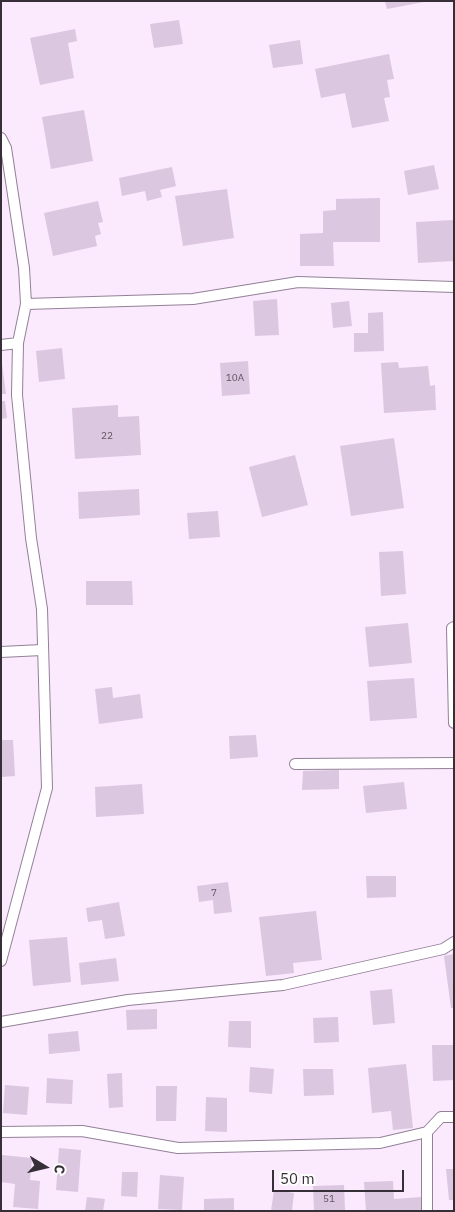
<!DOCTYPE html>
<meta charset="utf-8">
<style>
body{margin:0}
#map{position:relative;width:455px;height:1212px;overflow:hidden;background:#fbe9fe;font-family:"IBM Plex Sans",sans-serif}
canvas{display:block}
.frame{position:absolute;inset:0;border:2px solid #372f38;pointer-events:none}
.north{position:absolute;left:20px;top:1142px;width:50px;height:50px;-webkit-text-stroke:4px #fdfdfd;paint-order:stroke;rotate:99deg;font-size:14px;font-weight:700;line-height:20px;text-align:center;color:#372f38}
.north::after{content:'';display:block;margin:auto;width:18px;height:22px;background:#372f38;clip-path:polygon(50% 0,100% 100%,50% 72%,0 100%)}
.scale{position:absolute;left:272px;top:1170px;width:132px;height:22px;box-sizing:border-box;border:2px solid #372f38;border-top:0;padding-left:6px;font-size:15px;line-height:18px;white-space:nowrap;color:#372f38;-webkit-text-stroke:4px #fdfdfd;paint-order:stroke}
</style>
<div id="map">
<canvas width="455" height="1212"></canvas>
<div class="frame"></div>
<div class="north">С</div>
<div class="scale">50 m</div>
</div>
<script>
const ctx = document.querySelector('canvas').getContext('2d');
ctx.lineJoin = 'round';
function fillPath(path, color) { ctx.fillStyle = color; ctx.fill(path, 'evenodd'); }
const poly = rows => new Path2D(rows.map(r => 'M' + r).join(''));
function trace(path, color, width, dash) { ctx.strokeStyle = color; ctx.lineWidth = width; ctx.lineCap = dash ? 'butt' : 'round'; ctx.setLineDash(dash || []); ctx.stroke(path); }
function label(font, color, halo, rows, align = 'center') {
  ctx.font = font + ' "IBM Plex Sans",sans-serif'; ctx.lineWidth = 5; ctx.setLineDash([]); ctx.textBaseline = 'middle'; ctx.strokeStyle = halo; ctx.fillStyle = color; for (const [text, x, y, turn = 0] of rows) {
    ctx.save(); ctx.translate(x, y); ctx.rotate((+turn || 0) * Math.PI / 180); ctx.textAlign = isNaN(turn) ? turn : align; if (halo) ctx.strokeText(text, 0, 0); ctx.fillText(text, 0, 0); ctx.restore();
  }
}
fillPath(poly([
 [385,1,424,1,424,2,387,9],
 [179,20,183,44,154,48,150,24],
 [75,29,77,41,68,43,74,78,40,85,30,38],
 [300,40,303,64,273,68,269,45],
 [389,54,394,79,387,80,390,97,384,98,389,121,352,128,345,93,321,98,315,69],
 [84,110,93,161,51,169,42,117],
 [434,165,439,189,408,195,404,171],
 [172,167,176,186,160,190,162,197,147,201,145,191,122,196,119,178],
 [227,189,234,238,183,246,175,196],
 [380,198,380,242,333,242,334,266,300,266,300,234,323,233,323,211,336,210,336,199],
 [98,201,103,222,98,223,101,234,95,236,97,246,53,256,44,213],
 [454,220,454,261,418,263,416,222],
 [277,299,279,335,255,336,253,301],
 [349,301,352,326,333,328,331,303],
 [383,312,384,351,354,352,354,333,368,333,368,313],
 [62,348,65,379,39,382,36,351],
 [1,356,6,394,1,394],
 [248,361,250,394,222,396,220,363],
 [398,362,399,368,428,366,430,386,435,385,436,410,384,413,381,363],
 [1,401,5,401,7,418,1,419],
 [118,405,118,417,139,416,141,455,75,459,72,408],
 [394,438,404,508,351,516,340,446],
 [295,455,308,505,262,517,249,467],
 [139,489,140,515,79,519,78,492],
 [218,511,220,537,189,539,187,513],
 [403,551,406,594,381,596,379,552],
 [86,581,132,581,133,605,86,605],
 [408,623,412,663,369,667,365,627],
 [414,678,417,718,370,721,367,681],
 [112,687,113,698,140,694,143,718,99,724,95,689],
 [256,735,258,757,230,759,229,736],
 [1,740,13,740,15,776,1,777],
 [339,770,339,789,302,790,303,771],
 [404,782,407,809,366,813,363,786],
 [142,784,144,814,96,817,95,787],
 [366,876,396,876,396,897,367,898],
 [228,882,232,912,214,914,213,900,199,902,197,886],
 [119,902,125,936,105,939,102,920,88,922,86,908],
 [316,911,322,960,293,963,294,973,266,976,259,917],
 [67,937,71,982,33,986,29,940],
 [454,954,454,1008,451,1008,444,956],
 [116,958,119,981,81,985,79,963],
 [392,989,395,1023,373,1025,370,991],
 [157,1009,157,1029,127,1030,126,1010],
 [338,1017,339,1042,314,1043,313,1018],
 [229,1021,251,1021,251,1048,228,1047],
 [78,1031,80,1051,49,1054,48,1034],
 [432,1045,454,1045,454,1080,433,1081],
 [406,1064,413,1128,393,1130,391,1111,372,1113,368,1068],
 [250,1067,274,1069,272,1094,249,1092],
 [303,1069,333,1069,334,1095,304,1096],
 [122,1073,123,1107,109,1108,107,1074],
 [47,1078,73,1080,72,1104,46,1103],
 [5,1085,29,1087,27,1115,3,1113],
 [156,1086,177,1086,176,1121,156,1121],
 [206,1097,227,1098,227,1132,205,1131],
 [59,1148,81,1150,78,1192,56,1190],
 [2,1155,32,1158,30,1180,40,1181,38,1209,13,1207,15,1184,1,1182],
 [446,1169,454,1169,454,1200,449,1200],
 [122,1172,138,1172,137,1197,121,1196],
 [160,1175,184,1177,182,1210,158,1209],
 [393,1181,394,1199,421,1197,422,1211,366,1211,364,1182],
 [344,1185,345,1211,314,1211,313,1186],
 [274,1190,294,1193,292,1211,271,1211],
 [87,1197,105,1199,103,1211,85,1211],
 [234,1198,234,1211,204,1211,204,1199]
]), '#dbc7e0');
const lane = poly([
 [1,138,6,148,24,268,26,304,18,343,1,345],
 [26,304,193,299,298,282,454,287],
 [454,627,452,628,454,723],
 [1,652,42,650],
 [295,764,454,763],
 [1,961,47,788,42,609,31,538,17,395,18,343],
 [1,1022,128,1000,283,985,443,949,454,942],
 [1,1132,82,1131,178,1148,380,1143,427,1132],
 [427,1211,427,1132,441,1117,454,1117]
]);
trace(lane, '#938097', 12);
trace(lane, '#fff', 10);
label('10px', '#605562', null, [
 ["10А",235,378],
 ["22",107,436],
 ["7",214,893],
 ["51",329,1199]
]);
</script>
